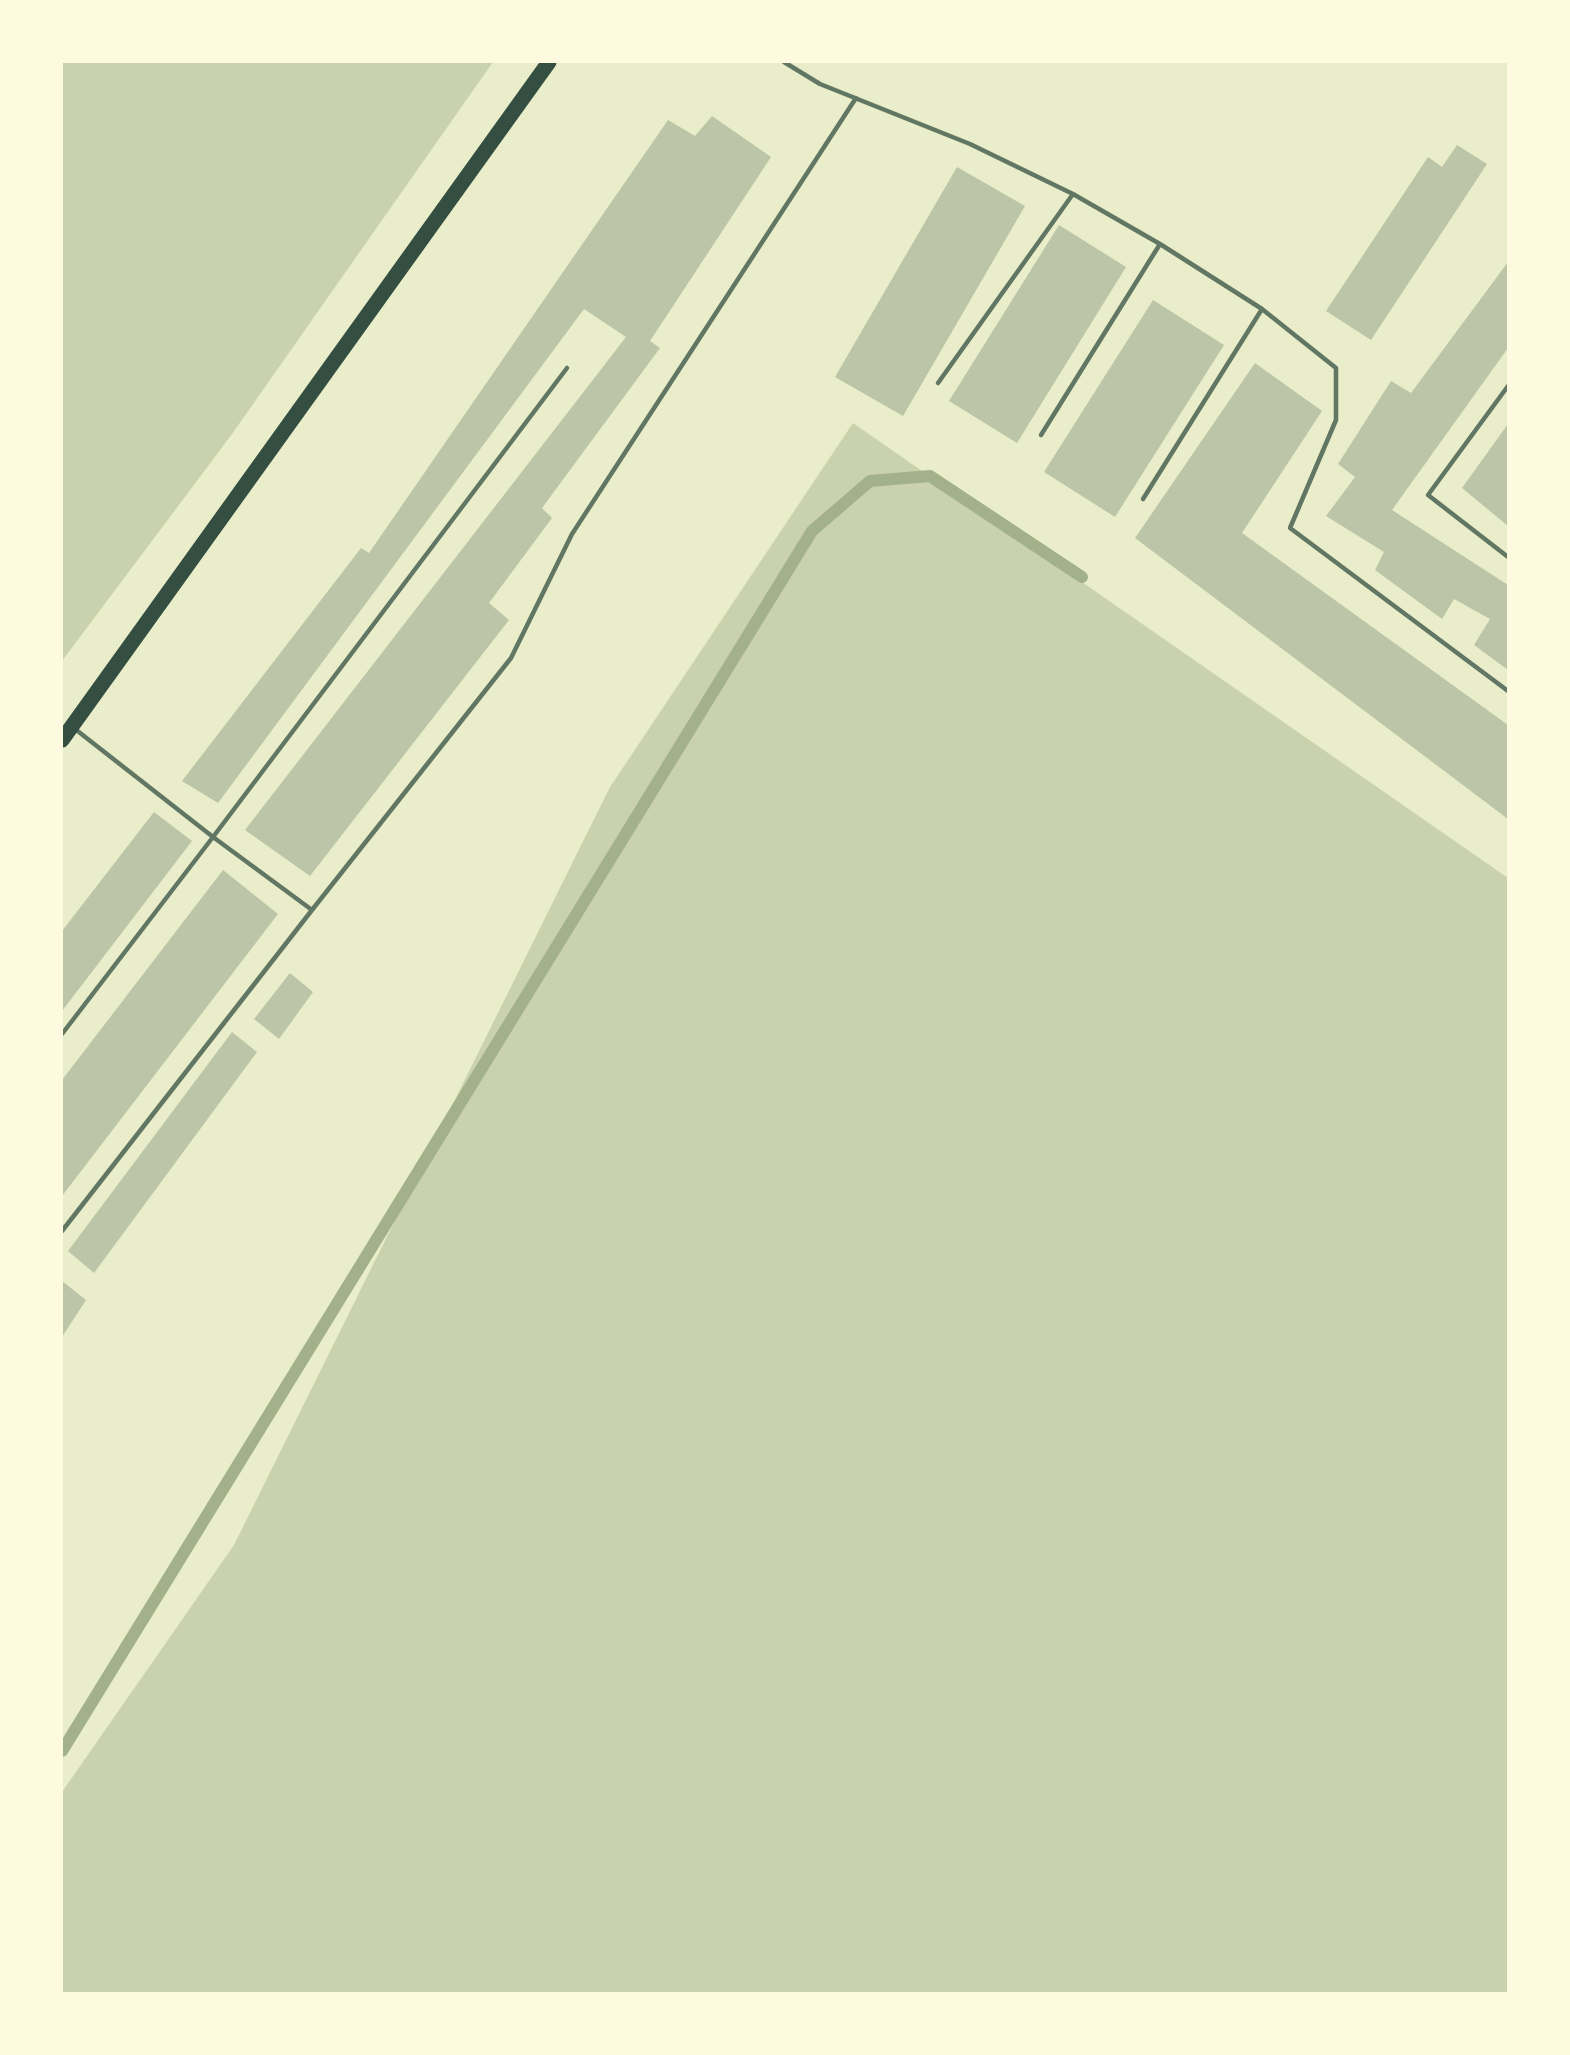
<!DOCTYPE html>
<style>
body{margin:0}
#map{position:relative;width:1570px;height:2055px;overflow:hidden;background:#e9edc9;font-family:Commissioner,sans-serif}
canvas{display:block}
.frame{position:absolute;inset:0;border:63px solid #fefae0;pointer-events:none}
</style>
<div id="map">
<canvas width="1570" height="2055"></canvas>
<div class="frame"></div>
</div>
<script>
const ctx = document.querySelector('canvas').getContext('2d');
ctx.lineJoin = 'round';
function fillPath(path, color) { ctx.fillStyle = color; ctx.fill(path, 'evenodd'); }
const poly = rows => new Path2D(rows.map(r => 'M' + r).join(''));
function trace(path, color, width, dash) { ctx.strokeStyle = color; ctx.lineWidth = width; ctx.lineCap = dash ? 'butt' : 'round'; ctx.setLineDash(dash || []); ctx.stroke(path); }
fillPath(poly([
 [62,62,493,62,232,434,62,661],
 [853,423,1508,878,1508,1993,62,1993,62,1792,234,1545,610,787]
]), '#cad2ad');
trace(poly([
 [62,1751,812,531,870,481,930,476,1082,577]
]), '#a3b18a', 12);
fillPath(poly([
 [712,116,771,157,650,341,660,348,542,508,552,518,489,603,509,620,310,876,245,830,626,337,584,309,218,803,182,781,361,548,369,553,668,120,695,136],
 [1457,145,1487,164,1371,340,1326,311,1428,157,1442,167],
 [957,167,1025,206,903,416,835,377],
 [1059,225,1126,267,1017,443,949,401],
 [1508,262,1508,348,1392,510,1508,585,1508,670,1474,645,1490,619,1454,599,1442,619,1375,570,1384,552,1326,516,1355,477,1338,464,1391,381,1411,393],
 [1153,300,1224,345,1115,517,1044,472],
 [1255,363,1322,411,1242,533,1508,725,1508,819,1135,538],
 [1508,424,1508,526,1462,488],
 [154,812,192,841,62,1011,62,931],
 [223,870,278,914,62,1196,62,1080],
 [290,973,313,992,279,1039,254,1019],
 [232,1032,257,1052,94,1273,68,1251],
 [62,1281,86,1300,62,1337]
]), '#bcc5a7');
trace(poly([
 [784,62,820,84,970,144,1073,194,1160,244,1262,309,1336,368,1336,420,1290,528,1508,691],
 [567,368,213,837,312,910,511,658,572,534,856,98],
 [938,383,1073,194],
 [1508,386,1428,495,1508,557],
 [1041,435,1160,244],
 [1143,499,1262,309],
 [62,1034,213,837,75,729],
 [62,1231,312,910]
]), '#617663', 4.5);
trace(poly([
 [62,740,549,62]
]), '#344e41', 15);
</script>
